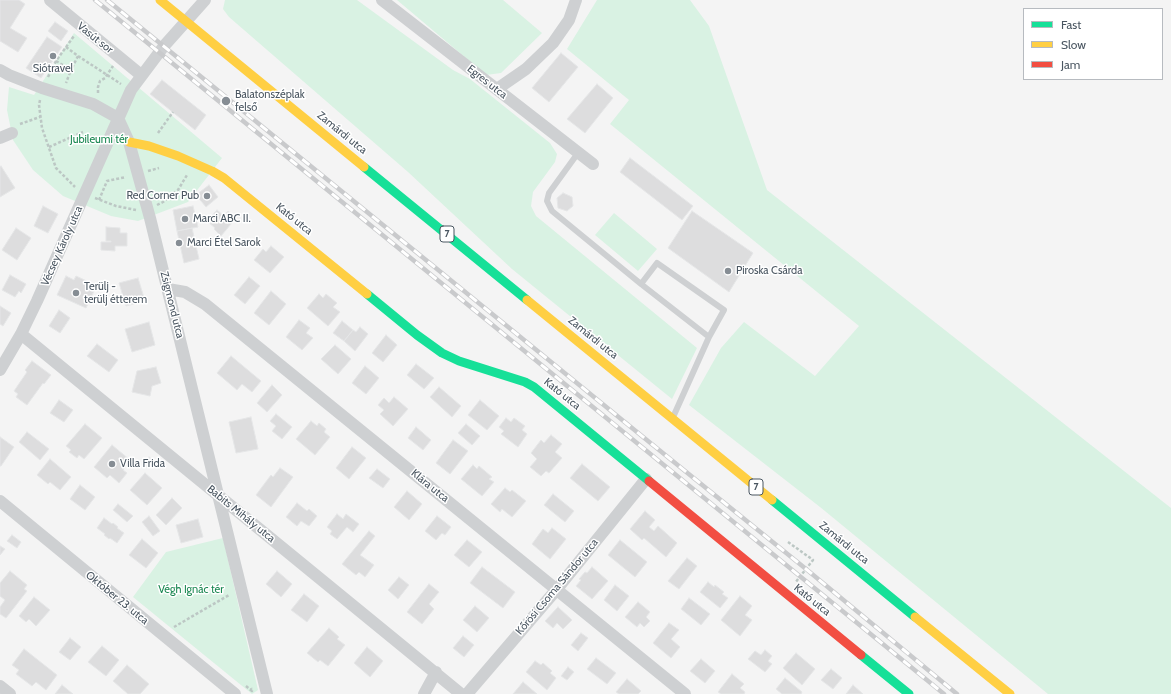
<!DOCTYPE html>
<meta charset="utf-8">
<style>
body{margin:0}
#map{position:relative;width:1171px;height:694px;overflow:hidden;background:#f4f4f4;font-family:Cabin,sans-serif}
canvas{display:block}
.legend{position:absolute;left:1023px;top:8px;width:140px;height:72px;box-sizing:border-box;background:#fff;border:1px solid #b7bbc0;margin:0;padding:5px 7px;list-style:none;font-size:12px;color:#4a5661}
.legend li{display:flex;align-items:center;gap:8px;height:20px}
.legend b{width:20px;border:1px solid #b7bbc0}
</style>
<div id="map">
<canvas width="1171" height="694"></canvas>
<ul class="legend">
<li><b style="height:5px;background:#16e098"></b>Fast</li>
<li><b style="height:5px;background:#ffcf43"></b>Slow</li>
<li><b style="height:5px;background:#f24e42"></b>Jam</li>
</ul>
</div>
<script>
const ctx = document.querySelector('canvas').getContext('2d');
ctx.lineJoin = 'round';
function fillPath(path, color) { ctx.fillStyle = color; ctx.fill(path, 'evenodd'); }
const poly = rows => new Path2D(rows.map(r => 'M' + r).join(''));
function trace(path, color, width, dash) { ctx.strokeStyle = color; ctx.lineWidth = width; ctx.lineCap = dash ? 'butt' : 'round'; ctx.setLineDash(dash || []); ctx.stroke(path); }
function label(font, color, halo, rows, align = 'center') {
  ctx.font = font + ' Cabin,sans-serif'; ctx.lineWidth = 3; ctx.setLineDash([]); ctx.textBaseline = 'middle'; ctx.strokeStyle = halo; ctx.fillStyle = color; for (const [text, x, y, turn = 0] of rows) {
    ctx.save(); ctx.translate(x, y); ctx.rotate((+turn || 0) * Math.PI / 180); ctx.textAlign = isNaN(turn) ? turn : align; if (halo) ctx.strokeText(text, 0, 0); ctx.fillText(text, 0, 0); ctx.restore();
  }
}
fillPath(poly([
 [225,0,357,0,453,70,470,79,550,143,557,154,555,162,533,192,531,206,536,216,697,348,672,399,512,269,408,172,229,17,223,9],
 [397,0,503,0,542,33,501,73,486,75],
 [597,0,690,0,709,26,767,190,1171,508,1171,694,1048,694,820,507,689,405,721,348,744,322,815,376,859,326,610,124,629,100,567,49],
 [74,33,222,158,188,202,138,221,111,216,63,196,33,170,13,140,7,110,9,87,34,95],
 [614,213,657,249,638,271,595,235],
 [223,538,258,690,252,694,133,597,166,552]
]), '#d9f2e3');
const building = poly([
 [0,0,19,0,25,4,10,28,27,38,18,52,0,41,0,0],
 [55,22,68,31,61,41,48,31,55,22],
 [47,37,62,47,41,78,26,68,47,37],
 [561,53,578,67,549,102,532,88,561,53],
 [162,80,206,115,195,130,150,94,162,80],
 [597,84,613,98,585,133,567,119,597,84],
 [630,158,693,206,682,220,620,172,630,158],
 [1,166,15,188,0,197,0,167,1,166],
 [209,185,218,197,206,207,196,195,209,185],
 [563,193,572,197,573,206,567,211,558,208,557,198,563,193],
 [43,206,58,214,48,233,34,226,43,206],
 [193,206,198,227,177,231,173,210,193,206],
 [217,210,224,216,228,211,236,218,221,236,214,229,215,228,207,221,217,210],
 [692,211,753,253,729,292,668,248,692,211],
 [106,227,120,228,120,233,127,233,127,246,115,246,115,251,101,250,101,242,111,242,111,241,106,241,106,227],
 [16,228,31,238,17,260,2,250,16,228],
 [192,228,199,259,184,263,177,231,192,228],
 [271,246,284,257,270,273,254,260,263,249,266,252,271,246],
 [10,275,26,284,21,293,19,291,15,297,2,290,10,275],
 [66,276,74,280,76,276,91,283,89,289,94,291,86,308,57,295,66,276],
 [249,277,260,286,245,304,234,295,249,277],
 [138,278,145,301,126,306,119,283,138,278],
 [271,291,286,304,269,325,254,313,271,291],
 [319,294,323,298,326,294,337,303,333,307,340,312,328,326,307,308,319,294],
 [0,306,11,313,3,326,0,324,0,306],
 [59,310,70,318,60,333,49,326,59,310],
 [299,320,310,328,306,333,313,338,302,350,286,337,299,320],
 [342,321,353,330,344,341,333,333,342,321],
 [149,322,155,345,132,352,125,329,149,322],
 [360,327,368,334,355,351,344,341,353,330,356,332,360,327],
 [386,335,397,345,383,362,372,353,386,335],
 [97,344,118,360,109,372,87,356,97,344],
 [335,345,351,359,338,374,321,359,335,345],
 [231,356,261,381,252,392,242,384,237,390,217,373,231,356],
 [32,361,51,375,44,384,43,383,27,405,16,397,18,394,14,391,27,372,25,370,32,361],
 [416,364,434,378,424,389,407,375,416,364],
 [365,366,379,378,366,394,352,383,365,366],
 [156,367,161,383,152,386,150,396,132,392,137,371,156,367],
 [272,385,282,395,267,412,257,403,272,385],
 [439,387,461,406,452,417,430,397,439,387],
 [394,397,408,409,393,426,380,414,384,410,378,405,384,398,389,403,394,397],
 [59,400,73,410,64,422,50,413,59,400],
 [480,400,499,416,487,430,468,415,480,400],
 [276,414,292,427,282,439,272,431,276,426,270,421,276,414],
 [251,417,258,449,236,453,229,422,251,417],
 [506,418,511,422,514,418,525,426,522,430,527,434,518,447,501,434,504,431,499,427,506,418],
 [311,421,317,426,319,423,326,429,324,432,330,437,315,455,296,439,311,421],
 [85,424,102,438,84,459,79,455,77,458,69,452,71,450,66,446,85,424],
 [466,424,480,436,472,445,458,433,466,424],
 [416,427,431,440,423,450,408,438,416,427],
 [27,432,49,449,40,460,19,442,27,432],
 [551,435,562,444,555,452,562,458,549,473,546,471,541,476,530,467,537,459,531,453,541,440,544,443,551,435],
 [0,437,14,447,1,466,0,466,0,437],
 [453,440,468,451,450,474,436,463,453,440],
 [112,445,130,460,123,470,127,473,119,483,110,475,107,478,94,467,112,445],
 [352,447,366,458,349,479,336,468,352,447],
 [149,457,154,461,150,466,145,461,149,457],
 [50,459,71,477,60,490,50,482,48,484,37,475,50,459],
 [582,464,610,487,598,501,570,478,582,464],
 [473,465,477,469,479,466,492,477,489,479,494,482,482,496,461,479,473,465],
 [280,468,293,477,271,507,256,495,271,475,273,477,280,468],
 [377,469,390,479,383,488,369,478,377,469],
 [145,473,162,488,147,505,130,490,145,473],
 [80,485,95,497,85,510,70,499,80,485],
 [505,488,510,492,512,490,526,501,512,517,502,509,500,512,491,504,505,488],
 [407,491,422,504,409,520,394,507,407,491],
 [553,494,574,511,565,522,544,505,553,494],
 [172,498,182,508,166,525,156,515,172,498],
 [297,503,307,511,309,509,317,516,309,526,301,521,297,526,286,517,297,503],
 [118,504,133,516,127,522,113,510,118,504],
 [645,511,655,520,649,527,654,531,658,526,677,543,666,557,644,538,642,540,630,529,645,511],
 [337,514,343,519,346,514,359,524,353,532,347,527,337,539,330,534,332,531,327,527,337,514],
 [149,516,160,531,153,536,142,522,149,516],
 [437,516,451,527,445,535,442,533,436,540,425,531,437,516],
 [104,518,112,524,113,523,118,527,117,528,124,533,117,543,110,538,109,539,104,535,105,534,97,528,104,518],
 [198,519,203,537,181,543,176,525,198,519],
 [552,528,566,539,550,559,532,544,543,529,548,533,552,528],
 [369,531,375,536,360,555,374,565,365,577,359,572,356,575,342,564,369,531],
 [12,535,21,542,17,548,7,541,12,535],
 [142,539,158,553,146,568,129,555,142,539],
 [467,540,482,552,469,567,454,555,467,540],
 [620,540,647,562,635,577,608,555,620,540],
 [0,546,5,549,0,555,0,546],
 [687,558,697,566,679,589,668,581,687,558],
 [482,567,515,592,503,608,470,583,482,567],
 [592,567,608,581,592,599,576,586,581,580,579,579,585,572,587,573,592,567],
 [10,571,27,585,24,589,27,591,6,618,0,614,0,607,5,600,0,596,0,583,10,571],
 [277,571,292,584,281,597,266,584,277,571],
 [399,577,409,585,398,599,388,590,399,577],
 [708,582,714,587,715,585,724,592,722,594,728,598,720,608,700,592,708,582],
 [429,584,439,592,429,604,434,609,422,624,407,612,429,584],
 [615,585,629,596,617,611,604,600,615,585],
 [304,594,319,606,307,622,291,610,304,594],
 [740,596,752,606,745,615,752,620,740,636,721,620,740,596],
 [34,597,50,610,36,626,29,619,26,622,19,616,34,597],
 [689,598,710,614,701,625,681,609,689,598],
 [638,602,650,612,646,617,650,621,644,627,640,623,637,627,625,617,638,602],
 [475,606,489,618,477,632,463,620,475,606],
 [558,607,572,620,563,629,557,623,553,628,545,621,558,607],
 [669,623,679,630,671,639,680,647,671,658,653,643,669,623],
 [329,628,339,637,337,639,345,645,328,666,320,660,318,662,307,653,329,628],
 [581,633,588,638,578,651,571,645,581,633],
 [463,636,474,645,464,657,453,648,463,636],
 [70,638,81,647,70,660,59,652,70,638],
 [102,646,119,660,106,676,88,662,102,646],
 [367,647,383,661,370,677,354,663,367,647],
 [24,649,57,675,46,690,36,682,32,686,16,674,19,670,12,665,24,649],
 [765,650,772,656,768,661,772,664,765,672,748,659,755,651,761,655,765,650],
 [796,653,815,669,802,685,783,668,796,653],
 [596,658,616,673,607,684,587,669,596,658],
 [701,659,715,671,705,683,690,671,701,659],
 [535,661,541,665,543,663,552,671,550,673,556,678,547,690,526,672,535,661],
 [127,665,149,684,140,694,128,694,113,681,127,665],
 [568,667,574,672,567,680,561,676,568,667],
 [831,669,842,678,833,689,821,680,831,669],
 [732,674,744,684,740,688,745,692,744,694,721,694,718,692,732,674],
 [785,678,802,692,801,694,782,694,776,689,785,678],
 [627,679,641,691,638,694,619,694,616,692,627,679],
 [523,682,537,694,513,694,523,682],
 [62,685,73,694,55,694,62,685],
 [853,685,863,694,846,694,853,685]
]);
fillPath(building, '#ddddde');
trace(building, '#e5e6e7', 1);
trace(poly([
 [66,47,78,56,71,70],
 [78,56,121,84],
 [56,61,71,70,66,83],
 [48,77,56,61,74,36],
 [98,93,98,87,100,81,105,78,113,66],
 [40,100,39,105,42,128,56,168,75,187],
 [20,124,40,117],
 [158,133,173,112],
 [49,147,83,132],
 [148,171,159,168],
 [95,198,116,206,136,210],
 [99,200,107,181,126,177],
 [157,205,163,202,178,190,187,175],
 [788,542,813,560,795,583],
 [174,627,229,595],
 [246,686,252,691,251,688]
]), '#bcc7c4', 2.5, [3, 2]);
trace(poly([
 [578,153,549,193,547,201,552,211,641,284],
 [674,415,709,337,724,310,657,263,641,284,709,337]
]), '#ced0d2', 6);
trace(poly([
 [50,0,141,75],
 [382,0,593,164],
 [0,70,9,75,42,88,93,104,118,118],
 [497,89,526,69,553,43,569,20,576,0],
 [118,118,129,142,150,218,267,694],
 [0,138,12,133],
 [168,289,185,292,205,304,685,694],
 [21,334,461,694],
 [0,370,21,334,37,301,131,90,164,46,205,0],
 [0,501,235,694],
 [0,686,10,694],
 [424,694,436,672],
 [467,694,557,589,646,479]
]), '#ced0d2', 12);
trace(poly([
 [364,167,527,300],
 [367,294,417,335,442,353,459,361,525,382,534,387,649,481],
 [772,500,915,617],
 [861,655,909,694]
]), '#16e098', 9);
trace(poly([
 [160,0,364,167],
 [129,142,149,146,178,156,212,171,224,178,367,294],
 [527,300,772,500],
 [915,617,1010,694]
]), '#ffcf43', 9);
trace(poly([
 [649,481,861,655]
]), '#f24e42', 9);
const rail = poly([
 [95,0,944,694],
 [107,0,648,441,806,569,957,694]
]);
trace(rail, '#c9cacc', 4.5);
trace(rail, '#fff', 3, [9]);
for (const [x, y, r, color] of [
 [53,56,4,"#868d94"],
 [226,101,5,"#868d94"],
 [207,196,4,"#868d94"],
 [185,219,4,"#868d94"],
 [179,243,4,"#868d94"],
 [728,271,4,"#868d94"],
 [76,293,4,"#868d94"],
 [112,464,4,"#868d94"]
]) { const dot = new Path2D(); dot.arc(x, y, r, 0, 2 * Math.PI); ctx.fillStyle = color; ctx.fill(dot); trace(dot, '#fff', 1.5); }
for (const [x, y, w] of [
 [447,234,14],
 [756,487,14]
]) { const box = new Path2D(); box.roundRect(x - w / 2, y - 8, w, 16, 3); ctx.fillStyle = '#fff'; ctx.fill(box); trace(box, '#4a5661', 1); }
label('bold 10px', '#4a5661', null, [
 ["7",447,234],
 ["7",756,487]
]);
label('11px', '#4a5661', '#fff', [
 ["Vasút sor",95,38,39],
 ["Egres utca",487,82,38],
 ["Zamárdi utca",342,133,39],
 ["Kató utca",294,219,39],
 ["Vécsey Károly utca",62,246,-66],
 ["Zsigmond utca",172,305,76],
 ["Zamárdi utca",593,338,39],
 ["Kató utca",562,394,39],
 ["Klára utca",430,486,39],
 ["Babits Mihály utca",241,514,39],
 ["Zamárdi utca",844,543,39],
 ["Kőrösi Csoma Sándor utca",557,587,-50],
 ["Október 23. utca",117,598,39],
 ["Kató utca",812,600,39]
]);
label('11px', '#4a5661', '#fff', [
 ["Siótravel",53,69,"center"],
 ["Balatonszéplak",235,95],
 ["felső",235,108],
 ["Red Corner Pub",199,196,"right"],
 ["Marci ABC II.",193,219],
 ["Marci Étel Sarok",187,243],
 ["Piroska Csárda",736,271],
 ["Terülj -",84,287],
 ["terülj étterem",84,300],
 ["Villa Frida",120,464]
], 'left');
label('11px', '#17864f', '#fff', [
 ["Jubileumi tér",99,140],
 ["Végh Ignác tér",191,590]
]);
</script>
